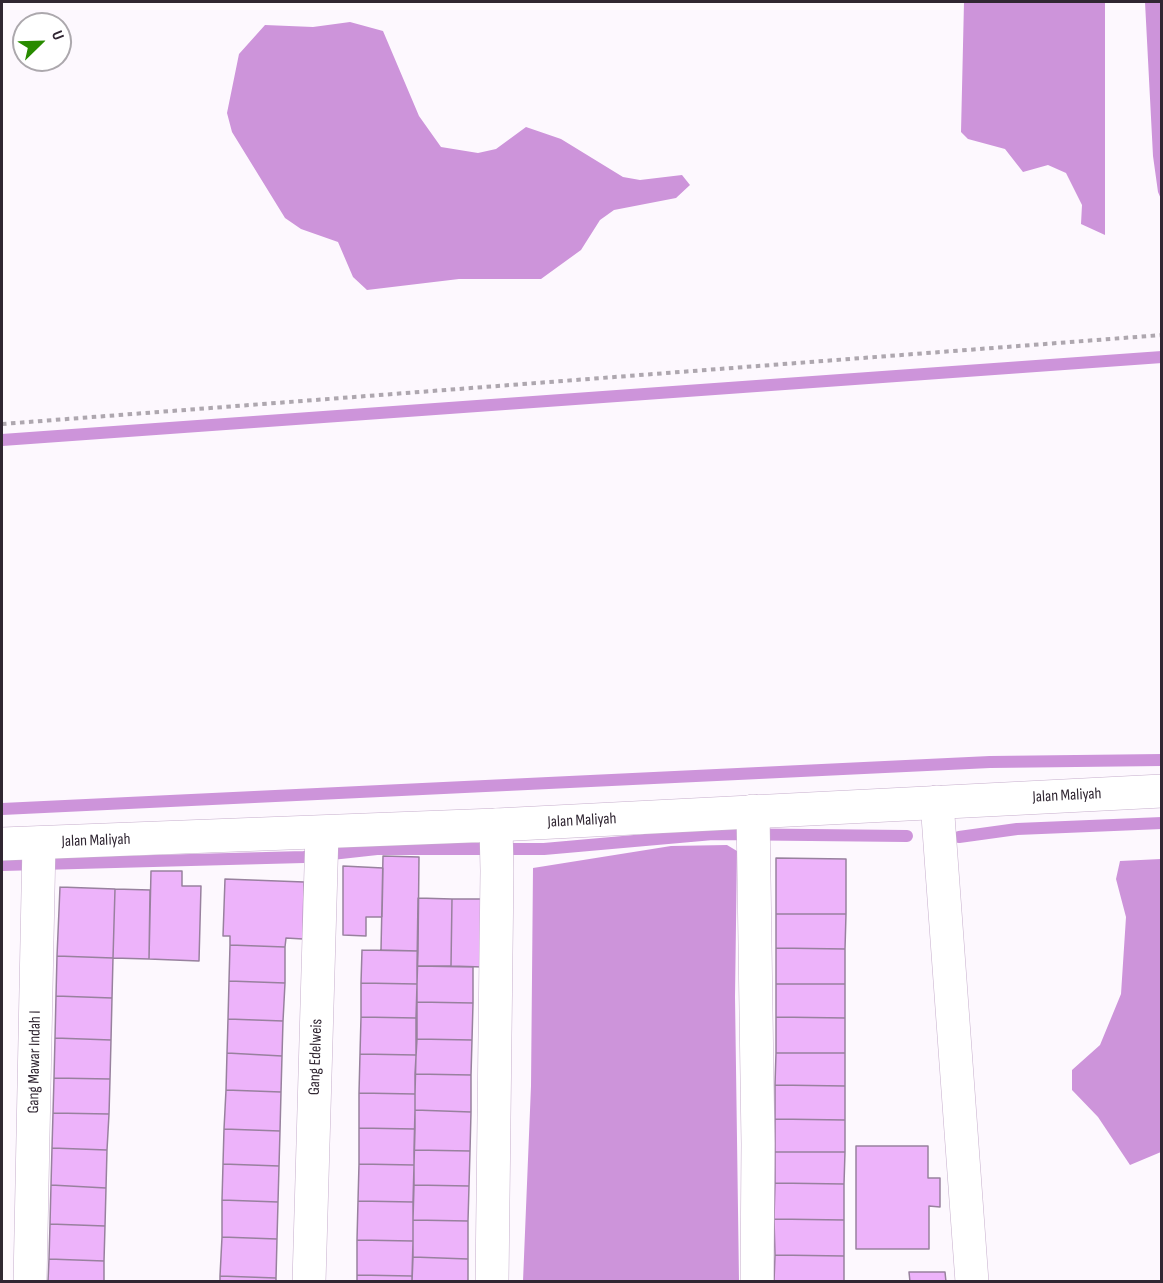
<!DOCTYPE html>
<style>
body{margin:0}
#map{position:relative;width:1163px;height:1283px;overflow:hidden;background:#fdf8fe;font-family:"Sofia Sans Condensed",sans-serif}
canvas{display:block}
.frame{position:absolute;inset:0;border:3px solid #302632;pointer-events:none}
.north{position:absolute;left:12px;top:12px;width:60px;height:60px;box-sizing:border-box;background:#fff;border:2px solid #aca8ad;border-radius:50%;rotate:67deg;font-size:16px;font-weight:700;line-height:24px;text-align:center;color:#302632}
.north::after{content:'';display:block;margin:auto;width:21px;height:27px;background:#288b00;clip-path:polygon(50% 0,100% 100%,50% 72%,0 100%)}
</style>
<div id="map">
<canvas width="1163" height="1283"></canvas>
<div class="frame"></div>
<div class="north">U</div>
</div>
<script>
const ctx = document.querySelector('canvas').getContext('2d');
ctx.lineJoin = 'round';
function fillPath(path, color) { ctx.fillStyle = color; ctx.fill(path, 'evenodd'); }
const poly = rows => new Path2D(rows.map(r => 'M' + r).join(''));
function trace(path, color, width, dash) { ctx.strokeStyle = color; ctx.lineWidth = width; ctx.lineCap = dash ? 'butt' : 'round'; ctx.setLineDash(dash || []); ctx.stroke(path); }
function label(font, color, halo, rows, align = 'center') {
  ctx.font = font + ' "Sofia Sans Condensed",sans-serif'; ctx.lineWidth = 5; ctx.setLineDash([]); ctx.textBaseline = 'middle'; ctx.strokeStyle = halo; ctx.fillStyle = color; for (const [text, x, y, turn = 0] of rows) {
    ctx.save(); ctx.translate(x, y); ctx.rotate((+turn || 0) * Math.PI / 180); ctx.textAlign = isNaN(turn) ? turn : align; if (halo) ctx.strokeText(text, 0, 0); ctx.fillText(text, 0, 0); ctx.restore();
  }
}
fillPath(poly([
 [964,2,1105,2,1105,235,1081,224,1082,205,1066,173,1048,165,1023,172,1005,149,968,139,961,132],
 [1145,2,1161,2,1161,199,1158,192,1153,156],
 [350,22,383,31,419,116,441,147,478,153,496,149,526,127,561,139,623,177,640,180,682,175,690,185,676,198,614,210,600,220,581,250,541,279,459,279,367,290,353,277,338,242,301,229,285,218,232,132,227,113,239,54,265,25,313,27],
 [727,845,737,851,735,997,739,1281,523,1281,531,1086,533,868,671,846],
 [1161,859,1161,1152,1130,1165,1098,1117,1072,1090,1072,1070,1100,1045,1121,994,1126,917,1116,879,1120,861]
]), '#cd94da');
trace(poly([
 [2,440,1162,357],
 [2,809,990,762,1162,760],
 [959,837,1017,829,1162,823],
 [2,865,304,857,377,849,544,849,713,834,907,836]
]), '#cd94da', 12);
const building = poly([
 [383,856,419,857,418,951,381,950,383,856],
 [776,858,846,859,846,914,776,914,776,858],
 [343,866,383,868,382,917,366,917,366,936,343,935,343,866],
 [151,871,182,871,182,886,201,886,199,961,149,959,151,871],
 [225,879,304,882,303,939,286,938,285,947,230,945,230,936,223,936,225,879],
 [60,887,115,889,113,958,57,956,60,887],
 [115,889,150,890,149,959,113,958,115,889],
 [418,898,452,899,451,966,417,966,418,898],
 [452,899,484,899,483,967,451,966,452,899],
 [776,914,846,914,845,949,776,948,776,914],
 [230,945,285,947,285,983,229,981,230,945],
 [776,948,845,949,845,984,776,984,776,948],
 [362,950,418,951,417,984,361,983,362,950],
 [57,956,113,958,112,998,56,996,57,956],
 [417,966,473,967,473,1003,417,1002,417,966],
 [229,981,285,983,283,1021,228,1019,229,981],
 [361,983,417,984,416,1018,361,1017,361,983],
 [776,984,845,984,845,1018,776,1017,776,984],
 [56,996,112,998,111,1040,55,1038,56,996],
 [417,1002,473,1003,472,1040,417,1039,417,1002],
 [361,1017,416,1018,416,1055,360,1054,361,1017],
 [776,1017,845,1018,845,1053,776,1053,776,1017],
 [228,1019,283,1021,282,1056,227,1053,228,1019],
 [55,1038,111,1040,110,1079,54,1078,55,1038],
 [417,1039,472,1040,471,1075,415,1074,417,1039],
 [227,1053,282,1056,281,1092,226,1090,227,1053],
 [776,1053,845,1053,845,1086,775,1085,776,1053],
 [360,1054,416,1055,415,1094,359,1093,360,1054],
 [415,1074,471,1075,471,1112,415,1110,415,1074],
 [54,1078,110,1079,109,1114,53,1113,54,1078],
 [775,1085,845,1086,845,1120,775,1119,775,1085],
 [226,1090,281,1092,280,1131,224,1129,226,1090],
 [359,1093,415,1094,415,1129,359,1128,359,1093],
 [415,1110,471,1112,470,1151,414,1150,415,1110],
 [53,1113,109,1114,107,1150,52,1148,53,1113],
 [775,1119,845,1120,845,1152,775,1152,775,1119],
 [359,1128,415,1129,414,1165,359,1164,359,1128],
 [224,1129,280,1131,279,1166,223,1164,224,1129],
 [856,1146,928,1146,928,1178,940,1178,940,1207,929,1206,929,1249,856,1249,856,1146],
 [52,1148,107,1150,106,1188,51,1185,52,1148],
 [414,1150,470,1151,469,1186,414,1185,414,1150],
 [775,1152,845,1152,844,1184,775,1183,775,1152],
 [223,1164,279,1166,278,1202,222,1200,223,1164],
 [359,1164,414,1165,413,1202,358,1201,359,1164],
 [775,1183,844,1184,844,1220,774,1219,775,1183],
 [51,1185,106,1188,105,1226,50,1224,51,1185],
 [414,1185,469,1186,468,1221,413,1220,414,1185],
 [222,1200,278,1202,277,1239,222,1237,222,1200],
 [358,1201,413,1202,413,1241,357,1240,358,1201],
 [774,1219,844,1220,844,1256,775,1255,774,1219],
 [413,1220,468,1221,468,1259,413,1257,413,1220],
 [50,1224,105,1226,104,1261,49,1259,50,1224],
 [222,1237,277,1239,276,1278,220,1276,222,1237],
 [357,1240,413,1241,412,1276,357,1275,357,1240],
 [775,1255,844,1256,844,1282,774,1282,775,1255],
 [413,1257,468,1259,468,1282,412,1282,413,1257],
 [49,1259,104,1261,104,1282,48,1282,49,1259],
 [909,1272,945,1272,946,1282,910,1282,909,1272],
 [357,1275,412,1276,412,1282,357,1282,357,1275],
 [220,1276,276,1278,276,1282,220,1282,220,1276]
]);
fillPath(building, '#edb3fa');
trace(building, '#98819e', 1.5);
const street = poly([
 [937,802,972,1282],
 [753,811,758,1144,757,1282],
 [30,1282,39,843],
 [309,1282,322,833],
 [492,1282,497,871,496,825]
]);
const secondary = poly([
 [2,844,496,825,1162,791]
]);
trace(street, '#c6aecc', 34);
trace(secondary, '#c6aecc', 34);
trace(poly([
 [2,424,1162,335]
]), '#aea7af', 4, [4.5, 4.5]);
trace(street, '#fff', 33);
trace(secondary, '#fff', 33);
label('16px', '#302632', '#fff', [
 ["Jalan Maliyah",1067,796,-3],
 ["Jalan Maliyah",582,821,-3],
 ["Jalan Maliyah",96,841,-2],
 ["Gang Edelweis",316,1057,-88],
 ["Gang Mawar Indah I",35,1062,-89]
]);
</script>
